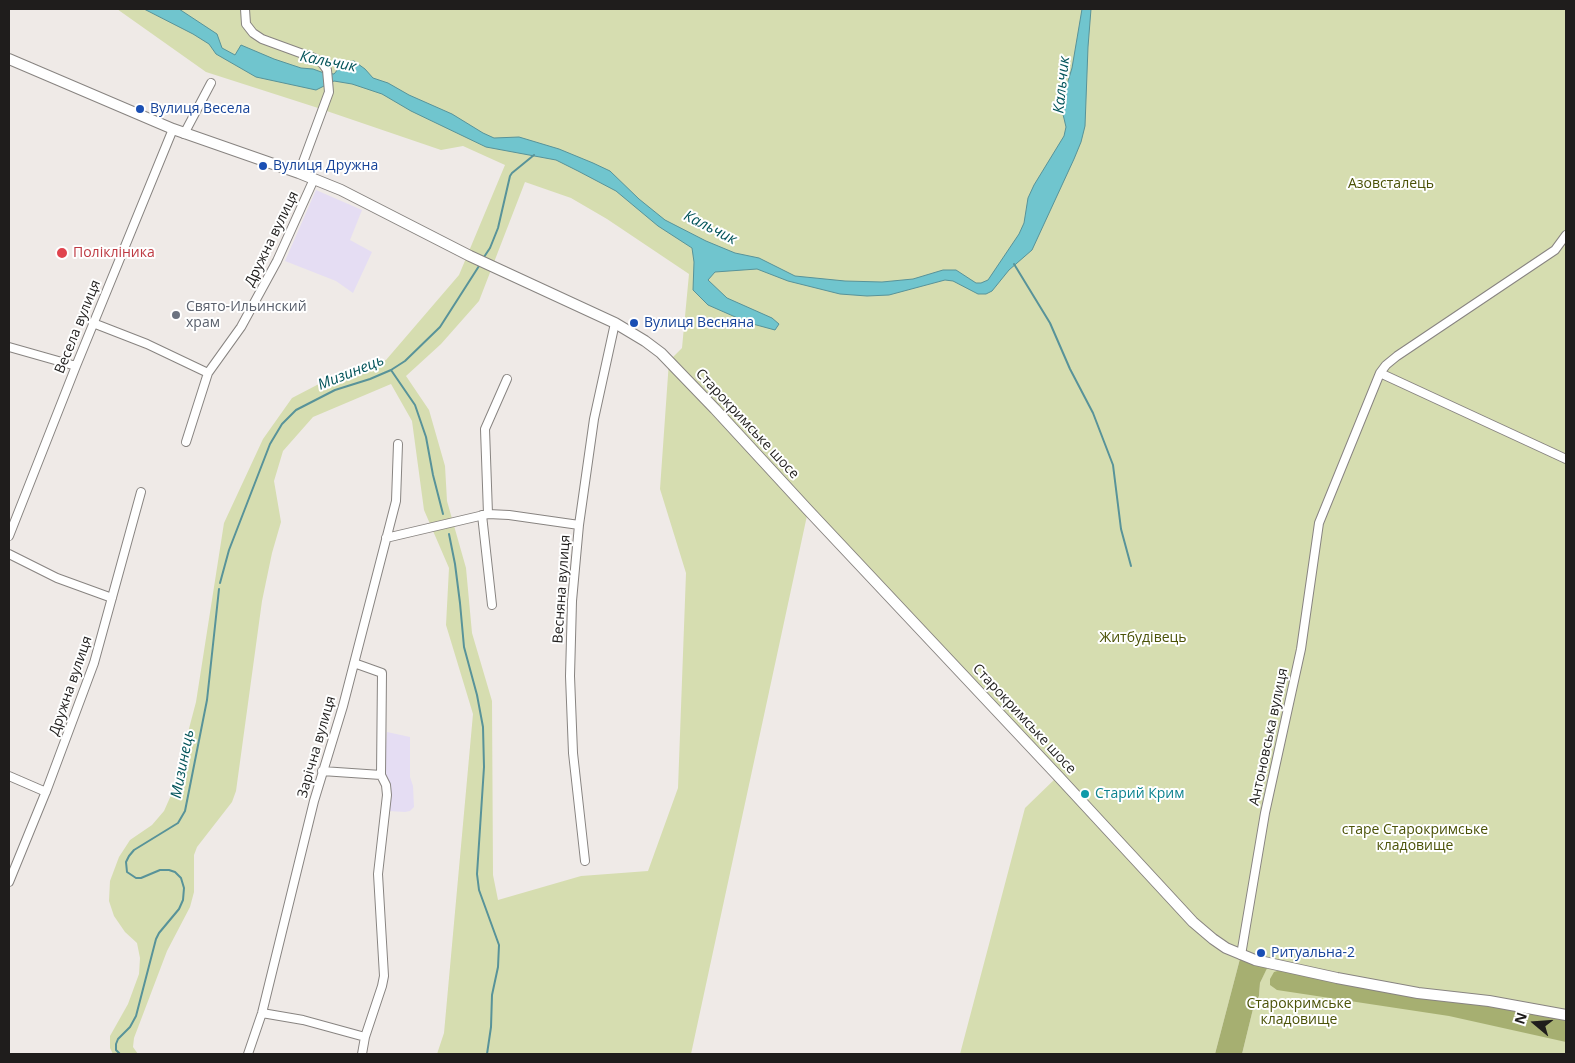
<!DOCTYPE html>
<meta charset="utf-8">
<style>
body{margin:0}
#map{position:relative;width:1575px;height:1063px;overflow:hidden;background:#efeae7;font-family:"Open Sans",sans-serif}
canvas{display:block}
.frame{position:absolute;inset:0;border:10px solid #1f1d1c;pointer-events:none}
.north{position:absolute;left:1510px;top:998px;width:50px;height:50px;-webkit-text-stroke:4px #fff;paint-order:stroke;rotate:288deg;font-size:14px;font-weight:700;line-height:20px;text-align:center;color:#1f1d1c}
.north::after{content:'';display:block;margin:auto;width:18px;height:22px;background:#1f1d1c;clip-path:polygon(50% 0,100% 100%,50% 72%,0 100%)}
</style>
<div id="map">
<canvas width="1575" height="1063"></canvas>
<div class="frame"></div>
<div class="north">N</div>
</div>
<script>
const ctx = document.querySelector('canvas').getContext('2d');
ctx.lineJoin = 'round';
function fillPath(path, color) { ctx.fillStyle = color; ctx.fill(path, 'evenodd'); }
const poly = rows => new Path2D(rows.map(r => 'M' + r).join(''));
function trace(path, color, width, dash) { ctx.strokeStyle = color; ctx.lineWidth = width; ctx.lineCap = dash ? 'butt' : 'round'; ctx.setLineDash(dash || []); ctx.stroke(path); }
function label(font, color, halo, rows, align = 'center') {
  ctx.font = font + ' "Open Sans",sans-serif'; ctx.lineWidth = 4; ctx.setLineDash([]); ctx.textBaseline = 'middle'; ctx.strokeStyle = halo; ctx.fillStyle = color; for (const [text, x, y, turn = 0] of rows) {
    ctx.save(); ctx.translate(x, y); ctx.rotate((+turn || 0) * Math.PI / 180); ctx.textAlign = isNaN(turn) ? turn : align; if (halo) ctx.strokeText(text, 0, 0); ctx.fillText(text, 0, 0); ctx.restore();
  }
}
fillPath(poly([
 [316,190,362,210,350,240,372,252,353,293,336,281,285,261],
 [387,732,410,737,410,777,413,786,414,807,410,811,405,812,389,811,390,786,384,770]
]), '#e5ddf3');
fillPath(poly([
 [117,9,1566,9,1566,1054,1242,1054,1253,1009,1259,996,1260,983,1269,963,1241,955,1215,1054,960,1054,1025,808,1058,776,808,511,691,1054,437,1054,444,1033,473,714,446,625,449,568,424,510,412,421,391,384,313,417,283,451,274,481,281,522,272,553,262,601,236,791,232,802,197,847,194,855,194,892,190,907,167,951,134,1038,133,1047,138,1054,113,1054,110,1048,110,1036,128,1004,139,974,140,958,137,943,125,932,114,916,109,901,110,881,119,857,130,840,152,825,164,811,172,793,196,702,224,523,263,439,292,398,338,374,386,360,459,275,505,165,463,146,441,150,315,107,206,72],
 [525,182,571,198,607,219,689,274,682,348,669,361,660,489,686,573,678,788,648,871,581,876,498,900,493,875,492,701,472,633,466,568,447,501,445,466,429,410,406,376,441,344,479,301]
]), '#d6ddb0');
fillPath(poly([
 [1241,955,1270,962,1260,983,1259,996,1253,1009,1242,1054,1215,1054],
 [1284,969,1566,1020,1566,1042,1449,1016,1277,990,1270,985,1270,979,1274,972]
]), '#a6af71');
const water = poly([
 [144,9,179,9,217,34,222,48,235,55,241,45,274,59,301,68,313,69,324,73,334,74,344,62,354,61,365,69,373,78,388,83,409,95,452,114,483,133,494,138,519,137,559,149,593,163,610,171,639,199,665,220,706,241,735,253,759,258,795,276,845,281,882,282,913,279,943,270,956,270,976,283,981,283,988,280,1019,234,1024,223,1028,198,1034,185,1064,136,1066,127,1062,110,1062,101,1072,68,1082,9,1091,9,1088,47,1085,126,1081,142,1074,159,1032,250,1009,270,992,291,986,294,978,294,953,281,945,280,889,295,867,296,840,294,788,281,757,269,715,272,708,280,727,298,772,318,779,324,775,330,749,323,708,305,693,290,694,262,692,248,658,226,616,191,578,171,556,160,486,147,411,111,382,94,352,84,334,81,316,90,256,77,216,54,209,44,193,34,144,9]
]);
fillPath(water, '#70c5ce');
trace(water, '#589399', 1);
trace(poly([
 [484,257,490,248,498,228,510,176,512,173,534,155],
 [1014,264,1050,323,1070,369,1093,413,1113,465,1121,529,1131,566],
 [391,370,415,405,426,437,433,475,443,514],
 [449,534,455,564,460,603,464,647,477,695,483,727,484,767,477,874,479,890,499,945,498,967,492,995,491,1027,487,1054],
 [220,583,229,550,270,444,282,424,296,410,335,390,370,379,391,370,405,361,440,327,479,266],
 [120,1054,116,1050,116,1044,118,1039,130,1027,136,1016,156,939,159,933,179,909,183,900,184,888,181,878,175,872,169,870,160,870,141,878,136,878,127,872,126,862,129,856,134,850,178,823,185,811,207,700,219,589]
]), '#589399', 2);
const minor = poly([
 [245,9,246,24,253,33,262,39,314,58,322,63,327,70,329,92,299,173],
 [184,134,211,83],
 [93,323,147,344,208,373],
 [9,347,76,366],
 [1380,373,1566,459],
 [186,442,208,373,241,327,277,261,314,179],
 [488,514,485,429,507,379],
 [482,515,492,605],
 [9,536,76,366,173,129],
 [386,538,488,514,509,515,579,525],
 [9,554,57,578,112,598],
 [354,663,382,673,381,775,386,785,387,795,378,874,384,976,382,986,365,1037,362,1054],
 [322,771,381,775],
 [9,776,46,792],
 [585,861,573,753,570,676,572,601,579,525,594,419,615,323],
 [9,882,47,789,94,663,141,492],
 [1241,955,1265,813,1301,649,1319,523,1380,373,1386,365,1397,356,1555,250,1566,235],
 [262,1013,303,1020,365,1037],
 [248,1054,262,1013,314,801,343,706,396,501,398,444]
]);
const tertiary = poly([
 [9,59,173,129,299,173,341,190,470,256,615,323,645,341,661,353,715,409,808,510,1058,776,1193,922,1213,939,1226,948,1255,960,1337,978,1418,993,1489,1001,1566,1015]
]);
trace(minor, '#888481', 10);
trace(tertiary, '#888481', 12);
trace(minor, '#fff', 8);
trace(tertiary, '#fff', 10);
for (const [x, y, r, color] of [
 [140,109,5,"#1a4fb4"],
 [263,166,5,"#1a4fb4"],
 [62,253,6,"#e0444e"],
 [176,315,5,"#6b7280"],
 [634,323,5,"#1a4fb4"],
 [1085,794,5,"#0f9aa8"],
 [1261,953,5,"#1a4fb4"]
]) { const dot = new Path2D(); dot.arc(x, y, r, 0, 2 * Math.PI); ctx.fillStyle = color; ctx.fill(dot); trace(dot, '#fff', 2); }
label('14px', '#164399', '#fff', [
 ["Вулиця Весела",150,109],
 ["Вулиця Дружна",273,166],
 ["Вулиця Весняна",644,323],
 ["Ритуальна-2",1271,953]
], 'left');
label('14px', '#4b5207', '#fff', [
 ["Азовсталець",1391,184],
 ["Житбудівець",1143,638],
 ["старе Старокримське",1415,830],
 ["кладовище",1415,846],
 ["Старокримське",1299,1004],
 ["кладовище",1299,1020]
]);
label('14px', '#1f1d1c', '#fff', [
 ["Дружна вулиця",272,239,-64],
 ["Весела вулиця",78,327,-68],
 ["Старокримське шосе",747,424,47],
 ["Весняна вулиця",562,589,-86],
 ["Дружна вулиця",71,686,-71],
 ["Старокримське шосе",1024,719,47],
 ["Антоновська вулиця",1269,737,-78],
 ["Зарічна вулиця",317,747,-74]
]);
label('14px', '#be3a42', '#fff', [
 ["Полікліника",73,253]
], 'left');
label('14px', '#5b616d', '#fff', [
 ["Свято-Ильинский",186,307],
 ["храм",186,323]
], 'left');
label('14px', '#0d838f', '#fff', [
 ["Старий Крим",1095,794]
], 'left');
label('italic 15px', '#03545a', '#fff', [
 ["Кальчик",328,62,11],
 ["Кальчик",1062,85,-84],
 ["Кальчик",710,228,27],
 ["Мизинець",351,373,-22],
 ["Мизинець",183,764,-79]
]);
</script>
